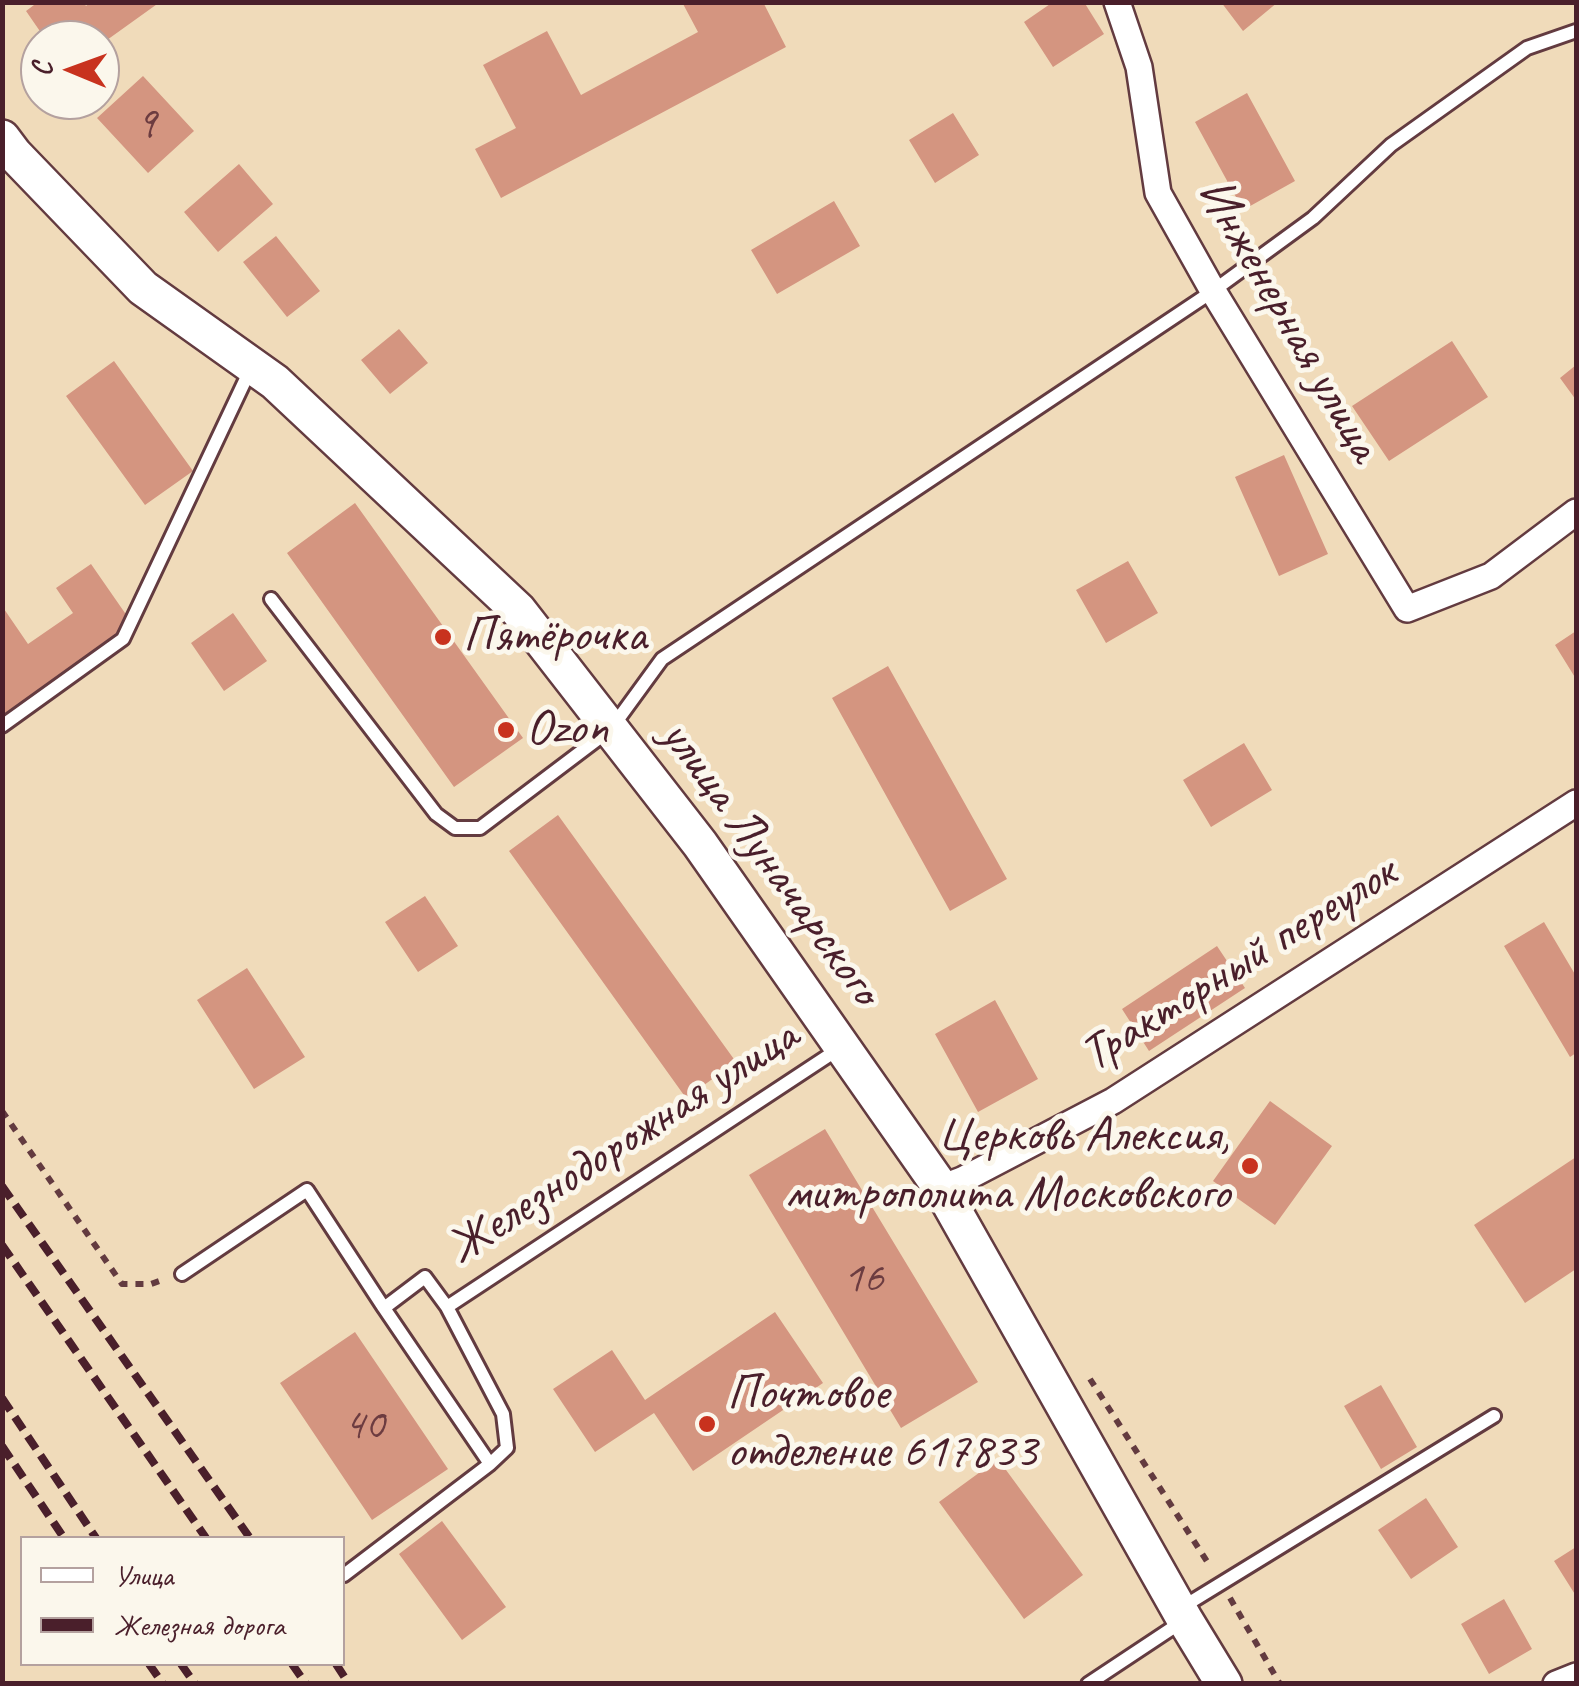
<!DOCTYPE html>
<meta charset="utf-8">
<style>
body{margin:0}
#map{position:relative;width:1579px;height:1686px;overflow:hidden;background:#f0dbba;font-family:Caveat,sans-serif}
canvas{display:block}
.frame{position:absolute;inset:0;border:5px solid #4a1f2b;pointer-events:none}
.legend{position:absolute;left:20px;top:1536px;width:325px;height:130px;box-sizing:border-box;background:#fbf7ec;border:2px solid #b4a19f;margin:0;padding:12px 18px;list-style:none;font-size:30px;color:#4a1f2b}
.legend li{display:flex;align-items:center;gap:20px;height:50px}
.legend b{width:50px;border:2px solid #b4a19f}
.north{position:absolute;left:20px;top:20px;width:100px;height:100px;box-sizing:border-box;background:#fbf7ec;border:2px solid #b4a19f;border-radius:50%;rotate:271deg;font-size:28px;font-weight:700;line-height:40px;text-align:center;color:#4a1f2b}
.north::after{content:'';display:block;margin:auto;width:35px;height:45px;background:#c8321e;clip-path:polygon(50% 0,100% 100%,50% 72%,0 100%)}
</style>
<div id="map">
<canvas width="1579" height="1686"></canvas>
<div class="frame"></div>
<ul class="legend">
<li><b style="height:12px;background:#fff"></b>Улица</li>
<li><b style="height:12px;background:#4a1f2b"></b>Железная дорога</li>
</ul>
<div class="north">С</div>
</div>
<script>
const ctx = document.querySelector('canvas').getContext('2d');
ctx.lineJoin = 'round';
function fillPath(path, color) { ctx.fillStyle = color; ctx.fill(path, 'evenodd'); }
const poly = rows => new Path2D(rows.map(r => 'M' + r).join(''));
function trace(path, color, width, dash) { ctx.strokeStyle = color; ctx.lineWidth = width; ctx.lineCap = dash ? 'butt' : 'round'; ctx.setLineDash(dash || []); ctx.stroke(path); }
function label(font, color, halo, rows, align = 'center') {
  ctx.font = font + ' Caveat,sans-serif'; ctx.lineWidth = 10; ctx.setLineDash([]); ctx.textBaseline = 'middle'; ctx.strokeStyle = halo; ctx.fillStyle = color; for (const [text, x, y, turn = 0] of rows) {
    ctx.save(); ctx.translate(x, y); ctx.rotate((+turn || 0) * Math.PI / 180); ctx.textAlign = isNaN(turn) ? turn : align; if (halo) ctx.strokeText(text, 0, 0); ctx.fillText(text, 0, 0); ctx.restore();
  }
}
fillPath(poly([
 [38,2,83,2,86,6,91,2,160,2,100,45,100,40,46,40,26,11],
 [682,2,763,2,786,47,501,198,475,149,516,128,483,65,547,31,581,95,698,32],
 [1053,2,1084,2,1104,34,1053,67,1024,22],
 [1221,2,1278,2,1243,31],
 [143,76,194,131,148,173,97,118],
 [1247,93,1295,181,1243,210,1195,122],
 [953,113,979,155,935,183,909,140],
 [239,164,273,204,218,252,184,212],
 [834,201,860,246,777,294,751,250],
 [276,236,320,291,287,317,243,262],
 [399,329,428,363,390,394,361,360],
 [1452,341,1488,397,1389,461,1352,406],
 [114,361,193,471,145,505,66,396],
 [1576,365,1576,400,1560,378],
 [1284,455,1328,554,1279,576,1235,477],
 [355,503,523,738,454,787,287,553],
 [1128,561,1158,613,1106,643,1076,590],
 [91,564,134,626,2,715,2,606,28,644,73,613,56,588],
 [233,613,267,661,224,691,191,643],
 [1576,631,1576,679,1555,645],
 [888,666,1007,879,950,911,832,698],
 [1244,743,1272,790,1211,827,1183,780],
 [558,815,736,1062,686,1098,509,851],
 [425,896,458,946,418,972,385,922],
 [1544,922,1576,976,1576,1053,1570,1057,1504,946],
 [1217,946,1245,988,1149,1051,1122,1009],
 [247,968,305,1057,254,1089,197,1000],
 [995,1000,1038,1079,978,1112,935,1034],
 [1270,1101,1332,1146,1275,1225,1213,1181],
 [825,1129,978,1382,901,1428,749,1175],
 [1576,1157,1576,1269,1525,1303,1474,1225],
 [775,1312,823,1383,693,1471,654,1413,595,1452,553,1389,612,1350,645,1400],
 [355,1332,448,1469,372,1520,280,1383],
 [1381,1385,1417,1447,1381,1469,1344,1406],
 [998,1459,1083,1575,1024,1619,939,1502],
 [1426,1498,1458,1547,1411,1579,1378,1530],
 [442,1521,506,1607,462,1640,399,1554],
 [1576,1547,1576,1596,1554,1561],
 [1504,1599,1532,1649,1489,1674,1461,1624]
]), '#d49580');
const lane = poly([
 [271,599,436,814,455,828,480,828,611,729,662,659,1213,291,1313,218,1391,145,1527,48,1576,31],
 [2,726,123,639,251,368],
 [182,1274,307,1190,384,1308],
 [447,1307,503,1414,507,1448,490,1464,384,1308,425,1277,447,1307,840,1048],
 [344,1575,490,1464],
 [1181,1608,1494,1416],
 [1088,1684,1183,1621]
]);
const street = poly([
 [1117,2,1139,67,1158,193,1213,291,1407,609,1491,576,1576,512],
 [941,1188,962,1180,1113,1101,1576,803],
 [1556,1684,1576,1676]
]);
const secondary = poly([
 [2,138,14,154,143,288,275,382,518,610,700,844,941,1188,1185,1620,1224,1684]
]);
trace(lane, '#633b40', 18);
trace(street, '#633b40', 30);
trace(secondary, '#633b40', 40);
trace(poly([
 [2,1111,122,1284,151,1284,165,1279],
 [1090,1379,1210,1566],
 [1230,1598,1280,1684]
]), '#633b40', 6, [8, 8]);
trace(lane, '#fff', 12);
trace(street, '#fff', 25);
trace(secondary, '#fff', 35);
trace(poly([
 [2,1186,250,1538],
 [2,1245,206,1538],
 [2,1398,96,1538],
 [2,1446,64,1538],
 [149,1664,163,1684],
 [181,1664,195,1684],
 [292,1664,306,1684],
 [336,1664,349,1684]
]), '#4a1f2b', 8, [15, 8]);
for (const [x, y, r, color] of [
 [443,637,10,"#c8321e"],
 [506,730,10,"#c8321e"],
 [1250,1166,10,"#c8321e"],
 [707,1424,10,"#c8321e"]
]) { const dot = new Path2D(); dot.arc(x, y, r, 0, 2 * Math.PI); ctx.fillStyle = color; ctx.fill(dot); trace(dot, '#fbf7ec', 4); }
label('45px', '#6c3c40', null, [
 ["9",146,125],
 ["16",863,1279],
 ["40",364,1426]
]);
label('50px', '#4a1f2b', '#fbf7ec', [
 ["Инженерная улица",1288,320,60],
 ["улица Луначарского",770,863,54],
 ["Тракторный переулок",1239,965,-32],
 ["Железнодорожная улица",623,1143,-33]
]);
label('50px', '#4a1f2b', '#fbf7ec', [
 ["Пятёрочка",463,637],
 ["Ozon",526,730],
 ["Церковь Алексия,",1230,1137,"right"],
 ["митрополита Московского",1230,1195,"right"],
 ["Почтовое",727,1395],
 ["отделение 617833",727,1453]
], 'left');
</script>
